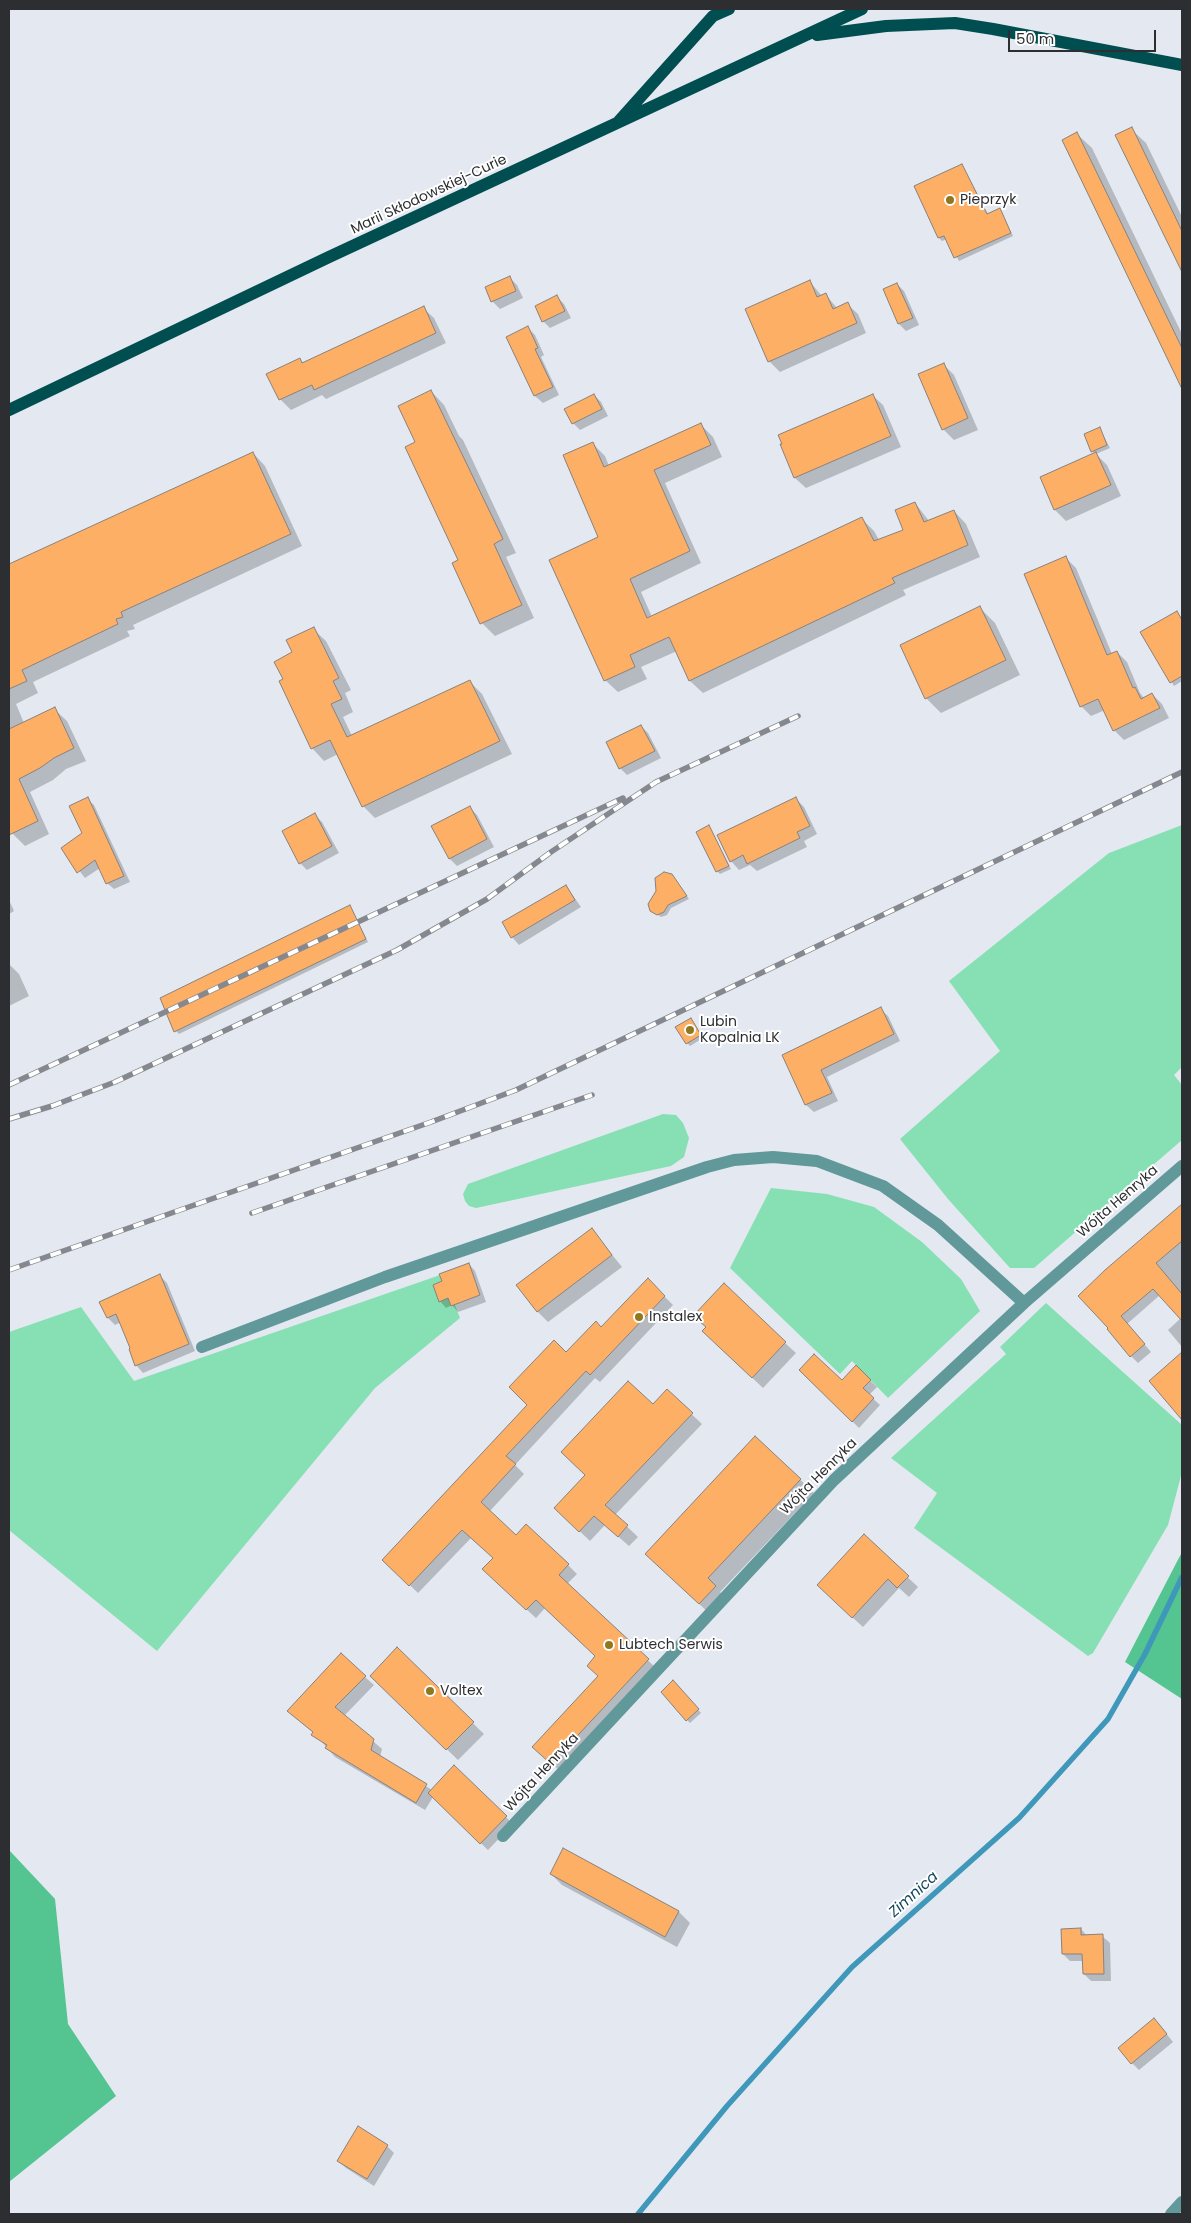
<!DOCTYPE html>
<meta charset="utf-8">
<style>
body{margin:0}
#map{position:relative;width:1191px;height:2223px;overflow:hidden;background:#e3e8f1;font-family:Poppins,sans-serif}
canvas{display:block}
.frame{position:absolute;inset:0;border:10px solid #2c2e31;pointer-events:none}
.scale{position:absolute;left:1008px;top:30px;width:148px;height:22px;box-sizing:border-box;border:2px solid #2c2e31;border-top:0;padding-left:6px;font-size:15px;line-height:18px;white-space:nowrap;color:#2c2e31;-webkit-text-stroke:4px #fff;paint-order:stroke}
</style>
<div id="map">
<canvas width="1191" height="2223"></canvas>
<div class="frame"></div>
<div class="scale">50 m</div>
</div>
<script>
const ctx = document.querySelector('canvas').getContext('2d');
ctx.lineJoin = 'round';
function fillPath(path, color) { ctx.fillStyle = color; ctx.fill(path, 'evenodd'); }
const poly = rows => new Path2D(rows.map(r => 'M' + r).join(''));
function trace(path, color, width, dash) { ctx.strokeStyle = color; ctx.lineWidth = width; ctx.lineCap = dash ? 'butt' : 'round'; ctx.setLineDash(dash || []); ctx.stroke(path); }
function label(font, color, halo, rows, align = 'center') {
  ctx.font = font + ' Poppins,sans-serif'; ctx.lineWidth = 4; ctx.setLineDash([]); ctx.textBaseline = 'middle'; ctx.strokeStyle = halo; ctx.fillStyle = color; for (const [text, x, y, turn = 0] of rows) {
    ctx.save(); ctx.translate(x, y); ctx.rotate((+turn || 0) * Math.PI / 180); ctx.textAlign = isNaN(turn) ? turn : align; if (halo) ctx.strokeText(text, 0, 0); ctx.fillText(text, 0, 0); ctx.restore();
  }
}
fillPath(poly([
 [1182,825,1182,1067,1174,1075,1182,1085,1182,1140,1034,1268,1010,1268,948,1199,900,1139,1000,1051,949,981,1109,853],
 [663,1114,676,1115,683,1123,689,1138,684,1157,671,1166,476,1208,469,1206,465,1201,463,1194,468,1184],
 [771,1188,827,1194,874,1207,922,1242,961,1279,980,1311,888,1398,852,1361,840,1374,730,1268],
 [443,1274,460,1318,375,1388,157,1651,9,1530,9,1332,81,1307,134,1381],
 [1046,1303,1182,1425,1182,1472,1168,1525,1093,1653,1088,1656,914,1528,937,1493,891,1458,1006,1354,1000,1347]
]), '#86e0b3');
fillPath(poly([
 [1182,1552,1182,1699,1125,1662],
 [9,1850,55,1899,68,2024,116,2096,9,2182]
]), '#54c491');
fillPath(poly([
 [1131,129,1146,143,1182,217,1182,269,1117,135],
 [1077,134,1092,148,1182,334,1182,386,1064,140],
 [962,165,988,214,1000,210,1013,236,959,261,947,239,942,241,939,238],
 [510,278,517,285,523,298,500,309,492,301,486,288],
 [810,282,822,296,825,294,837,308,847,304,858,314,866,333,780,372,769,361],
 [897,284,904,291,919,325,906,331,899,324,884,290],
 [557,297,564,304,571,318,550,328,543,321],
 [423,308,434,318,446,343,326,399,322,395,291,410,280,399,300,360,304,363],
 [528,328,535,335,544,355,541,357,559,395,543,403,535,396,508,337],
 [943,364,954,375,978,430,954,440,943,429],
 [431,391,444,405,459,436,463,440,516,553,506,557,534,618,495,636,482,623,417,442],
 [594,395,601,402,608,416,580,430,573,423],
 [872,395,883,405,901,447,806,488,795,478,781,445],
 [701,425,713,437,722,457,665,483,701,563,641,592,652,617,862,519,874,531,879,540,905,530,915,503,929,521,954,511,966,524,980,557,903,590,906,595,703,693,690,681,677,651,641,667,647,679,618,692,605,680,593,444,605,456,609,466],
 [1100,429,1110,448,1096,454,1107,465,1121,496,1066,521,1055,510,1042,478,1095,454,1092,451],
 [253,453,265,466,302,546,133,625,135,629,127,631,130,636,33,682,38,693,16,704,24,723,54,709,67,721,86,761,66,769,53,780,30,792,49,834,25,846,12,833,9,825,9,567],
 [1066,558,1076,568,1112,654,1117,652,1127,662,1140,693,1144,698,1152,694,1162,704,1169,718,1124,740,1114,730,1105,710,1091,716,1081,706],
 [980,608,995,623,1020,675,941,713,926,698],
 [1177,612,1182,619,1182,681,1174,686,1142,633],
 [313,629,326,641,351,690,345,693,353,712,343,717,352,736,470,682,482,694,512,754,375,818,363,806,338,754,324,761,312,748,284,680,293,653],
 [641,726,648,733,661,758,627,775,620,768],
 [87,799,94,805,130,882,114,889,107,883,100,868,85,878,62,848,84,834],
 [796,799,804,807,817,834,804,841,807,847,757,871,750,865,739,870,731,861],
 [470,808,477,815,494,847,457,866,450,859],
 [315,815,322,822,339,853,307,870,300,863],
 [709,827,731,869,720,874,717,871],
 [664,873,675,879,689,899,671,908,667,915,661,917,651,910,658,891,656,882,658,876],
 [566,886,581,907,519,945,512,937],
 [9,900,14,911,9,914],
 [350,907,368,942,179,1034,176,1031],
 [9,964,19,974,29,996,9,1006],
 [880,1009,888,1016,900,1041,827,1077,838,1101,814,1112,806,1105,784,1056],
 [694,1023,703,1038,690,1046,687,1043],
 [1182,1206,1182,1347,1168,1330,1181,1318,1160,1295,1127,1324,1151,1352,1138,1363,1131,1356,1106,1271],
 [592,1230,622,1267,548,1322,537,1311],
 [469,1264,475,1271,486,1302,458,1312,452,1305,446,1308,440,1301,444,1282],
 [160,1276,167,1283,195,1351,143,1373,136,1365,132,1349,121,1322,115,1325,108,1318],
 [648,1280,673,1305,600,1382,595,1378,515,1465,524,1474,489,1512,516,1537,526,1526,568,1565,577,1574,567,1584,656,1668,560,1771,542,1755,599,1677,597,1656,545,1608,536,1618,492,1578,494,1558,471,1538,418,1593,384,1560,529,1405,566,1354,602,1328],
 [714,1342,785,1343,796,1353,763,1388],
 [1182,1354,1182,1418,1151,1381],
 [856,1367,877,1387,869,1395,880,1405,859,1428,801,1370,842,1382],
 [667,1391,702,1424,615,1515,638,1537,629,1546,605,1525,590,1541,555,1508],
 [756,1437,814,1493,720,1592,728,1600,713,1617,660,1567],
 [864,1536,918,1587,909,1597,899,1588,863,1627,829,1596],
 [397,1649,484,1734,458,1760,371,1676],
 [365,1677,374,1685,344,1716,382,1749,380,1757,432,1790,454,1767,513,1824,488,1850,433,1797,425,1810,335,1757,314,1733,288,1711],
 [676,1685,701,1713,690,1723,687,1720],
 [564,1850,679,1912,690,1923,677,1947,562,1885,551,1874],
 [1081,1929,1087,1936,1102,1936,1110,1943,1111,1981,1091,1981,1084,1974,1083,1961,1070,1961,1063,1954],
 [1161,2027,1173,2042,1139,2070,1132,2063],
 [387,2146,394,2153,374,2186,346,2168,338,2161]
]), '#0003');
trace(poly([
 [638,2214,727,2106,852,1967,1019,1818,1108,1719,1145,1654,1182,1577]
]), '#3f98ba', 5.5);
const building = poly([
 [1132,127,1182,231,1182,272,1115,135,1132,127],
 [1077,132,1182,348,1182,389,1062,140,1077,132],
 [962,164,987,214,1000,208,1011,233,954,258,944,236,938,238,914,186,962,164],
 [510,276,516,291,491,302,485,287,510,276],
 [810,280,817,297,826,293,833,309,848,302,857,323,768,362,745,309,810,280],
 [897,283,913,318,898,324,883,289,897,283],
 [557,295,565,311,542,322,535,306,557,295],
 [424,306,436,333,314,390,312,385,279,400,266,374,300,358,302,363,424,306],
 [528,326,538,348,535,349,553,387,534,396,506,337,528,326],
 [944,363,968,418,942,430,918,374,944,363],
 [431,390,503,539,494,544,522,605,480,624,452,563,458,560,405,447,415,442,398,406,431,390],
 [594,394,602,409,572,424,564,409,594,394],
 [873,394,891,436,794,478,780,444,782,444,778,435,873,394],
 [701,423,711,445,654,470,690,551,630,579,647,618,862,517,874,541,903,530,895,510,915,502,924,522,954,510,968,545,892,578,895,583,689,681,669,637,630,655,635,667,604,681,549,560,598,537,563,455,593,442,604,467,701,423],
 [1100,427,1107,445,1091,452,1084,434,1100,427],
 [253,452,291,534,121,612,123,617,116,619,118,624,22,670,27,681,9,689,9,564,253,452],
 [1096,452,1111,485,1054,510,1040,477,1096,452],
 [1066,556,1107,655,1117,651,1133,688,1135,687,1141,699,1152,693,1160,708,1113,731,1098,699,1080,707,1024,574,1066,556],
 [980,606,1006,660,925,699,900,645,980,606],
 [1177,611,1182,620,1182,676,1170,683,1140,632,1177,611],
 [314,627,339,678,333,681,342,699,331,704,347,737,470,680,500,741,362,807,330,740,311,749,279,681,283,679,274,662,292,652,286,640,314,627],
 [55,707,74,748,54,758,40,768,19,779,38,821,9,835,9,729,55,707],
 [641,725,655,751,619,769,606,742,641,725],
 [88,797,124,876,106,884,95,860,77,873,61,848,82,833,69,806,88,797],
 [796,797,810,826,797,832,800,838,747,864,743,855,730,862,717,835,796,797],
 [470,806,487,839,449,859,431,826,470,806],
 [315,813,332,846,299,864,282,831,315,813],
 [709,825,729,866,716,872,696,832,709,825],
 [664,872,672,874,687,896,668,905,664,912,657,915,650,911,648,904,656,891,655,878,664,872],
 [566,885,575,900,511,938,502,922,566,885],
 [350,905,366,939,174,1032,160,998,350,905],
 [881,1007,894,1034,821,1070,832,1093,805,1105,782,1055,881,1007],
 [691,1018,701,1035,686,1044,675,1027,691,1018],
 [1182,1204,1182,1241,1156,1263,1182,1294,1182,1321,1153,1289,1121,1316,1145,1344,1130,1357,1107,1329,1108,1328,1078,1296,1105,1270,1182,1204],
 [592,1228,612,1255,537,1312,516,1285,592,1228],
 [469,1263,480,1295,451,1306,448,1298,439,1302,433,1285,442,1281,439,1274,469,1263],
 [160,1274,189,1344,135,1366,129,1349,130,1348,116,1314,107,1318,99,1302,160,1274],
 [648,1278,665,1296,590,1375,586,1371,506,1456,516,1464,481,1502,516,1535,526,1524,569,1564,559,1575,649,1659,551,1764,532,1747,598,1676,587,1666,595,1656,536,1600,526,1610,482,1569,493,1558,462,1530,409,1586,382,1560,527,1405,509,1387,554,1340,566,1352,596,1321,601,1327,648,1278],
 [724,1283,786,1342,752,1378,702,1331,706,1327,693,1316,724,1283],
 [1182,1352,1182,1420,1149,1381,1182,1352],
 [814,1354,842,1380,856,1365,871,1380,863,1388,874,1398,852,1422,799,1370,814,1354],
 [628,1381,653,1404,667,1389,693,1413,605,1505,628,1525,618,1537,594,1516,579,1532,554,1508,585,1475,561,1452,628,1381],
 [755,1436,801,1479,708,1578,716,1586,699,1604,645,1554,755,1436],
 [864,1534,909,1576,897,1588,888,1579,852,1618,817,1585,864,1534],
 [397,1647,474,1722,446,1750,370,1676,397,1647],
 [341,1653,366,1676,335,1707,374,1739,371,1750,427,1784,416,1803,325,1748,327,1745,311,1735,313,1732,287,1711,341,1653],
 [673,1680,699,1709,686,1721,661,1692,673,1680],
 [454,1765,507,1816,480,1844,428,1793,454,1765],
 [563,1848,679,1911,665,1937,550,1874,563,1848],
 [1081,1928,1081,1935,1103,1934,1104,1974,1083,1974,1082,1954,1062,1954,1061,1929,1081,1928],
 [1154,2018,1167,2034,1131,2064,1118,2048,1154,2018],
 [358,2126,388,2145,367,2179,337,2161,358,2126]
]);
fillPath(building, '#fdaf66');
trace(building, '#89817b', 1);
trace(poly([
 [202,1347,385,1277,707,1167,734,1160,773,1157,817,1161,883,1186,938,1225,1024,1303],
 [503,1836,834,1480,1024,1303,1182,1166],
 [1171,2214,1182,2202]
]), '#61989a', 12);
trace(poly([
 [817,35,886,26,955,23,993,29,1182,65],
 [619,121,713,16,729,9],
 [9,410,329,257,862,9]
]), '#014e51', 12);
const rail = poly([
 [9,1085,623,798],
 [9,1119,52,1106,115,1082,397,950,487,899,551,852,656,782,798,716],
 [252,1213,592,1095],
 [9,1270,431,1122,516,1090,1182,772]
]);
trace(rail, '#85888e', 5.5);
trace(rail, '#fff', 4, [11]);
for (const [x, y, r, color] of [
 [950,200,5,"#91771d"],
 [690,1030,5,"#91771d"],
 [639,1317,5,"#91771d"],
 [609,1645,5,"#91771d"],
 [430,1691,5,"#91771d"]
]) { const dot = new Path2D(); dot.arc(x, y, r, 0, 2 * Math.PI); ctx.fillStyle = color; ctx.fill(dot); trace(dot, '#fff', 2); }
label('14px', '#2c2e31', '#fff', [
 ["Marii Skłodowskiej-Curie",429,195,-25],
 ["Wójta Henryka",1118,1202,-41],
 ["Wójta Henryka",819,1477,-45],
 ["Wójta Henryka",542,1773,-47]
]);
label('14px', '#2c2e31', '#fff', [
 ["Pieprzyk",960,200],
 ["Lubin",700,1022],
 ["Kopalnia LK",700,1038],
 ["Instalex",649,1317],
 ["Lubtech Serwis",619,1645],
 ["Voltex",440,1691]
], 'left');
label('italic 15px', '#12475b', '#fff', [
 ["Zimnica",914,1895,-42]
]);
</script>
